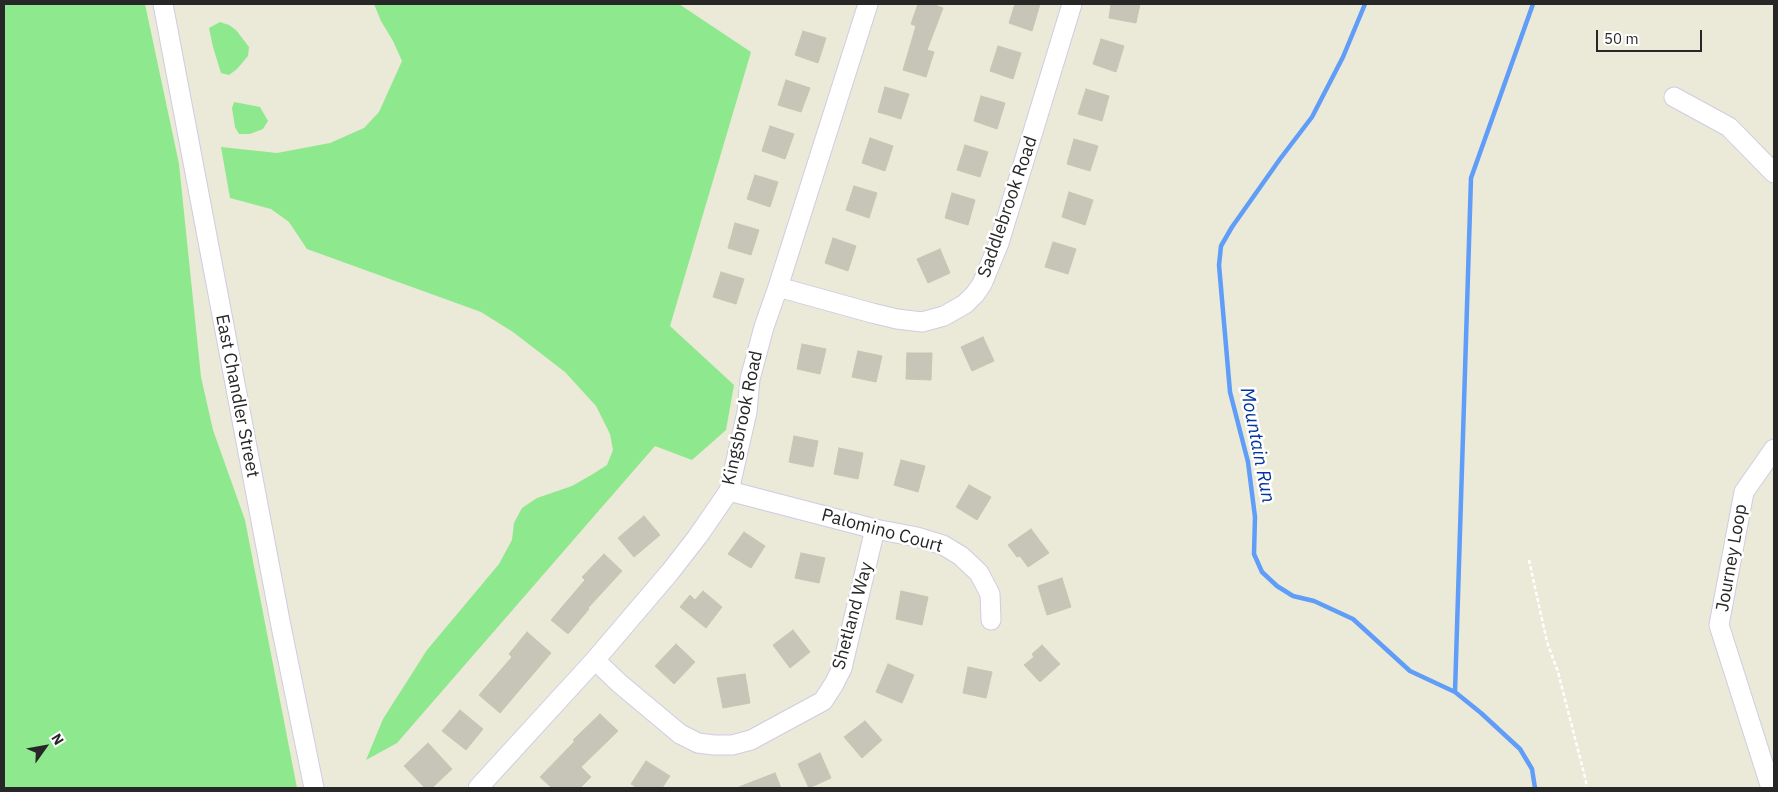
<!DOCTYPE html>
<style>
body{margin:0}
#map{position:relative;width:1778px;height:792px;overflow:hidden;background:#ebe9d7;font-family:"IBM Plex Sans",sans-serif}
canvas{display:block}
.frame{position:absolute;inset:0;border:5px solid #272727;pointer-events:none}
.north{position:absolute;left:20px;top:722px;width:50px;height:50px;-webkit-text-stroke:4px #fff;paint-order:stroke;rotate:58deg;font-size:14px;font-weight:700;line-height:20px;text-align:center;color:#272727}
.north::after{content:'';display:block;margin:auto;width:18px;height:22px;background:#272727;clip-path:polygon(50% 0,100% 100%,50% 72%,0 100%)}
.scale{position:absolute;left:1596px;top:30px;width:106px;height:22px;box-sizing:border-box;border:2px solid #272727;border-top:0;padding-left:6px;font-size:15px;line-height:18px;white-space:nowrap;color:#272727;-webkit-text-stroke:4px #fff;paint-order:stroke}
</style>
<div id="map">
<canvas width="1778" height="792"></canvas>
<div class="frame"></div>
<div class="north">N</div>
<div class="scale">50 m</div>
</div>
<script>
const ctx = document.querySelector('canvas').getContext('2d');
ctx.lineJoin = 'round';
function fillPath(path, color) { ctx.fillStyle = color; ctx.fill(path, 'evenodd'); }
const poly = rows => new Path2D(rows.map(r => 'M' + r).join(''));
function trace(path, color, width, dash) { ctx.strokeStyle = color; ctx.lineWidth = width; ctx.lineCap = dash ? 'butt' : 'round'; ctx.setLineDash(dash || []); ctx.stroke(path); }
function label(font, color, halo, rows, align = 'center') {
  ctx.font = font + ' "IBM Plex Sans",sans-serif'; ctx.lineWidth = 5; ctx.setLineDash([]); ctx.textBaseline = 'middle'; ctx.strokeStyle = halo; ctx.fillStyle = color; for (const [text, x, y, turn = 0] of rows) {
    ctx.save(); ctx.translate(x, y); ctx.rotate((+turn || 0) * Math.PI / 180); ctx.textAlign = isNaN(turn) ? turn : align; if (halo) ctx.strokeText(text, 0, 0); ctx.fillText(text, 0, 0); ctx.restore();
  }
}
fillPath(poly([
 [4,4,145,4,179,164,201,377,213,430,245,520,297,788,4,788],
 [374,4,679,4,751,52,670,326,734,385,726,430,692,460,655,446,397,743,366,760,383,719,427,650,499,564,512,540,514,523,522,508,537,498,572,486,593,474,607,465,613,450,610,434,596,406,565,372,513,332,481,312,307,249,289,222,271,209,230,198,221,147,277,153,330,143,364,128,379,112,402,61,393,41,381,21],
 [220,22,229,25,236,30,249,47,248,56,237,69,229,75,221,73,213,47,209,28],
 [234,102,260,107,268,121,263,129,250,134,239,134,235,127,232,108]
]), '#8ee88d');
trace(poly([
 [1365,4,1343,57,1312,117,1280,159,1232,227,1221,246,1219,265,1230,392,1248,462,1255,517,1254,554,1262,572,1277,586,1293,596,1314,601,1353,619,1410,671,1455,692,1481,713,1520,749,1532,769,1535,788],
 [1455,692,1471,178,1533,4]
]), '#5f9df8', 4.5);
const building = poly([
 [918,4,932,4,943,8,927,50,934,52,926,77,903,70,916,26,911,24,918,4],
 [1015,4,1040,4,1032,31,1009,23,1015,4],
 [1111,4,1140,4,1136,23,1109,18,1111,4],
 [803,31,826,38,818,63,795,55,803,31],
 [1101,39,1124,46,1116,72,1093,64,1101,39],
 [998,46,1021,53,1013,79,990,71,998,46],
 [786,80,810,88,801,112,778,105,786,80],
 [885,87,909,94,901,119,878,112,885,87],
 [1086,89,1109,96,1102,121,1078,114,1086,89],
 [981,96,1005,103,997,129,974,121,981,96],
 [770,126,794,134,785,159,762,151,770,126],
 [870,138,893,146,885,171,862,163,870,138],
 [1074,139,1098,146,1090,171,1067,164,1074,139],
 [965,145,988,152,980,177,957,170,965,145],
 [755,175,778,182,770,207,747,199,755,175],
 [854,186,877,193,869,218,846,210,854,186],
 [1069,192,1093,200,1085,225,1062,217,1069,192],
 [952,193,975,200,968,225,945,218,952,193],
 [735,223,759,230,751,255,728,248,735,223],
 [833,238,856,246,848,271,825,263,833,238],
 [1053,242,1076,249,1068,274,1045,267,1053,242],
 [940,249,950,273,928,283,917,259,940,249],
 [721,272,744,279,736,304,713,297,721,272],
 [983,337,994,361,972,371,961,347,983,337],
 [802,344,826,349,820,374,797,369,802,344],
 [858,351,882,356,876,382,852,377,858,351],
 [907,353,932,353,931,380,906,379,907,353],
 [794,436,818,441,813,467,789,462,794,436],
 [839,448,863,453,858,479,834,474,839,448],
 [901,460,925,466,918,492,894,485,901,460],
 [969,485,991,497,977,520,956,507,969,485],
 [644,516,660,535,634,557,618,538,644,516],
 [1031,529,1049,553,1028,567,1020,556,1017,557,1008,545,1031,529],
 [744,532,765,546,751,568,728,554,744,532],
 [801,553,825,558,819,583,795,578,801,553],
 [604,554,622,571,588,608,589,609,568,634,551,620,585,580,582,577,604,554],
 [1062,578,1071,607,1047,615,1038,586,1062,578],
 [703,591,722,607,706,628,680,607,690,595,695,600,703,591],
 [901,591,928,597,922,625,896,619,901,591],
 [793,630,810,652,790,668,773,645,793,630],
 [527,632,551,653,500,713,479,695,512,657,509,654,527,632],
 [676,644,695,662,674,684,655,666,676,644],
 [1042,645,1060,664,1040,682,1024,665,1034,657,1032,654,1042,645],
 [888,664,914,675,902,703,876,692,888,664],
 [968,667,992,672,986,698,963,693,968,667],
 [745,674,750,703,723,708,717,678,745,674],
 [460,710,483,729,466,750,442,731,460,710],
 [600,714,618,731,581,767,591,777,580,788,552,788,540,777,575,741,573,740,600,714],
 [865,721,882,740,862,758,844,737,865,721],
 [428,743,452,769,432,788,425,788,404,766,428,743],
 [820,753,831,778,809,788,798,764,820,753],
 [646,761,670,776,662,788,637,788,631,784,646,761],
 [775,773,781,788,740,788,739,787,775,773]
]);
fillPath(building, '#c6c5b7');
trace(building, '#c6c6b1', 1);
const minor = poly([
 [163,4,281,626,314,788],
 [1674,97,1729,127,1774,173],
 [778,287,872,313,897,319,922,322,944,316,965,304,975,294,982,284,999,243,1072,4],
 [729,491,875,529,917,537,943,545,961,556,979,573,990,594,991,620],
 [595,660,619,683,680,734,698,743,714,745,732,745,751,740,823,701,834,684,842,668,875,529],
 [478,788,595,660,670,572,698,536,729,491,747,412,750,379,764,327,778,287,868,4],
 [1771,788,1719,625,1744,492,1774,449]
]);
trace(minor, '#cfcce2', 21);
trace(poly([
 [1529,560,1547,642,1558,672,1586,781,1586,788]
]), '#fff', 2.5, [4, 2.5]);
trace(minor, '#fff', 19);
label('18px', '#272727', '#fff', [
 ["Saddlebrook Road",1008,207,-71],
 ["East Chandler Street",237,396,79],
 ["Kingsbrook Road",743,418,-78],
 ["Palomino Court",882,531,15],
 ["Journey Loop",1732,558,-80],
 ["Shetland Way",853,616,-75]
]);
label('italic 19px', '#0235a0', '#fff', [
 ["Mountain Run",1257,445,79]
]);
</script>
